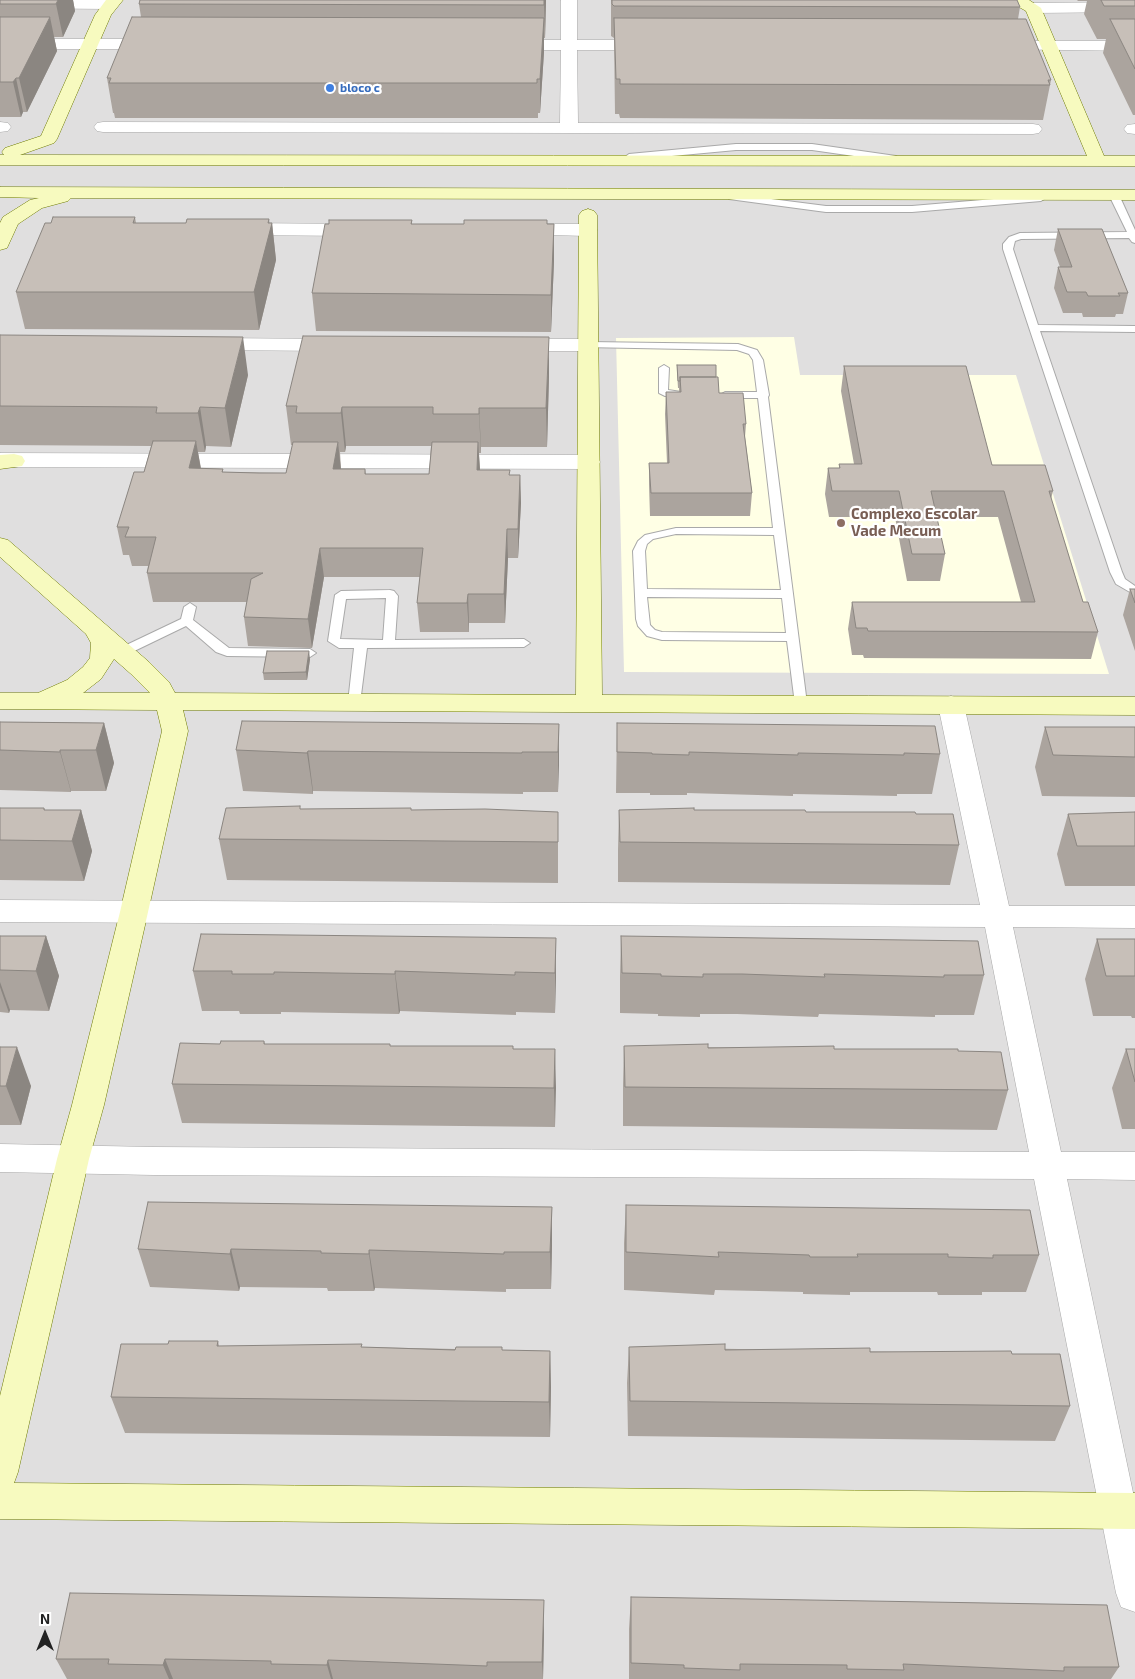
<!DOCTYPE html>
<style>
body{margin:0}
#map{position:relative;width:1135px;height:1679px;overflow:hidden;background:#f2efe9;font-family:"Exo 2",sans-serif}
canvas{display:block}
.north{position:absolute;left:20px;top:1609px;width:50px;height:50px;-webkit-text-stroke:4px #fff;paint-order:stroke;rotate:0deg;font-size:14px;font-weight:700;line-height:20px;text-align:center;color:#222}
.north::after{content:'';display:block;margin:auto;width:18px;height:22px;background:#222;clip-path:polygon(50% 0,100% 100%,50% 72%,0 100%)}
</style>
<div id="map">
<canvas width="1135" height="1679"></canvas>
<div class="north">N</div>
</div>
<script>
const ctx = document.querySelector('canvas').getContext('2d');
ctx.lineJoin = 'round';
function fillPath(path, color) { ctx.fillStyle = color; ctx.fill(path, 'evenodd'); }
const poly = rows => new Path2D(rows.map(r => 'M' + r).join(''));
function trace(path, color, width, dash) { ctx.strokeStyle = color; ctx.lineWidth = width; ctx.lineCap = dash ? 'butt' : 'round'; ctx.setLineDash(dash || []); ctx.stroke(path); }
function label(font, color, halo, rows, align = 'center') {
  ctx.font = font + ' "Exo 2",sans-serif'; ctx.lineWidth = 4.5; ctx.setLineDash([]); ctx.textBaseline = 'middle'; ctx.strokeStyle = halo; ctx.fillStyle = color; for (const [text, x, y, turn = 0] of rows) {
    ctx.save(); ctx.translate(x, y); ctx.rotate((+turn || 0) * Math.PI / 180); ctx.textAlign = isNaN(turn) ? turn : align; if (halo) ctx.strokeText(text, 0, 0); ctx.fillText(text, 0, 0); ctx.restore();
  }
}
fillPath(poly([
 [0,0,1135,0,1135,1679,0,1679]
]), '#e0dfdf');
fillPath(poly([
 [794,337,800,375,1016,375,1109,674,624,672,616,338]
]), '#ffffe5');
const lane = poly([
 [736,144,812,144,896,156,900,159,896,162,812,150,736,150,629,160,625,157,629,154,736,144],
 [1114,192,1119,195,1135,230,1135,243,1132,242,1129,238,1021,239,1015,241,1013,249,1038,325,1135,326,1135,332,1040,331,1122,572,1125,579,1135,586,1135,595,1116,584,1110,572,1003,249,1003,244,1009,237,1020,233,1127,232,1109,195,1114,192],
 [732,194,826,206,912,206,1041,195,1046,198,1041,201,912,212,826,212,729,199,729,195,732,194],
 [588,342,738,344,757,350,763,360,769,395,768,397,807,704,806,707,801,708,795,704,787,641,662,640,647,636,638,626,636,619,633,551,638,541,645,535,676,528,773,528,758,398,725,398,720,395,725,392,757,392,753,360,749,354,737,350,584,347,583,345,588,342],
 [676,534,774,535,781,590,647,589,645,551,647,544,653,539,676,534],
 [647,597,782,598,786,633,662,632,655,630,650,625,647,597],
 [664,365,669,368,668,390,688,393,689,395,688,397,665,396,659,393,659,368,664,365],
 [390,590,394,591,398,596,395,640,524,639,530,643,524,647,367,648,360,703,354,707,349,706,348,703,354,648,339,648,328,641,335,595,341,591,390,590],
 [386,598,383,640,340,639,346,599,386,598],
 [190,603,196,607,193,620,229,648,310,649,316,653,310,657,227,656,216,652,186,626,126,655,118,655,116,652,118,649,181,619,184,607,190,603]
]);
const street = poly([
 [0,0,112,0,118,4,115,7,110,9,0,8,0,0],
 [561,0,577,0,577,40,651,40,657,42,659,45,657,48,651,50,577,50,578,123,1033,124,1039,125,1042,129,1039,133,1033,134,103,132,97,131,94,127,97,123,103,122,560,123,561,50,506,50,500,48,498,45,500,42,506,40,561,40,561,0],
 [1135,2,1135,12,1033,13,1028,11,1025,8,1028,5,1033,3,1135,2],
 [0,39,158,39,164,41,166,44,164,47,158,49,0,49,0,39],
 [999,41,1135,41,1135,51,993,49,991,46,993,43,999,41],
 [0,122,8,123,11,127,8,131,0,132,0,122],
 [1135,124,1135,134,1127,133,1124,129,1127,125,1135,124],
 [234,223,361,224,368,226,370,230,368,234,361,236,234,235,227,233,225,229,227,225,234,223],
 [517,224,588,224,595,226,597,230,595,234,588,236,510,234,508,230,510,226,517,224],
 [206,338,338,339,345,341,348,345,345,349,338,351,206,350,199,348,196,344,199,340,206,338],
 [511,339,588,339,595,341,598,345,595,349,588,351,511,351,504,349,501,345,504,341,511,339],
 [0,453,589,455,597,457,600,462,597,467,589,469,0,467,0,453],
 [951,696,960,699,964,705,1009,906,1135,906,1135,928,1013,927,1061,1152,1135,1152,1135,1180,1067,1179,1135,1502,1135,1612,1121,1607,1116,1593,1034,1179,154,1175,0,1172,0,1144,154,1147,1029,1152,985,927,0,922,0,900,980,905,938,705,942,699,951,696]
]);
const secondary = poly([
 [106,0,123,0,111,15,57,139,54,143,20,155,1087,156,1026,11,1012,3,1009,0,1029,0,1041,8,1104,156,1135,156,1135,166,0,165,0,155,4,155,2,152,5,148,41,136,95,15,106,0],
 [0,187,1135,190,1135,200,71,198,68,201,42,208,18,224,7,248,0,250,0,223,3,217,30,200,39,198,0,197,0,187],
 [588,209,594,211,597,215,602,695,1135,697,1135,715,183,710,188,731,148,912,104,1105,89,1159,18,1472,14,1483,1135,1493,1135,1529,0,1519,0,1396,57,1159,72,1105,120,912,162,731,157,710,0,709,0,693,38,693,67,680,83,667,90,658,91,643,86,634,0,557,0,538,8,540,149,662,169,682,175,693,576,695,579,215,582,211,588,209],
 [114,659,131,674,150,693,83,693,101,679,114,659],
 [14,454,22,456,25,461,22,466,0,469,0,455,14,454]
]);
trace(lane, '#a9a9a9', 2);
trace(street, '#a9a9a9', 1);
trace(secondary, '#707d05', 1);
fillPath(lane, '#fff');
fillPath(street, '#fff');
fillPath(secondary, '#f7fabf');
fillPath(poly([
 [0,0,73,0,75,11,63,37,54,37,57,51,27,112,23,112,21,117,0,117],
 [546,0,545,38,544,38,544,52,540,113,538,113,538,118,115,118,114,113,113,113,107,78,141,17,139,4],
 [611,0,1017,0,1020,7,1018,19,1051,80,1043,120,620,118,619,114,615,114,614,38,611,36],
 [1077,0,1135,0,1135,115,1133,115,1103,53,1106,39,1097,39,1084,14,1087,1,1078,1],
 [135,217,136,223,272,223,276,260,259,330,25,329,16,292],
 [412,220,412,224,554,224,554,261,551,332,316,331,312,293],
 [1058,229,1128,293,1123,314,1116,314,1115,317,1083,317,1082,313,1063,313,1054,288,1058,267,1060,267,1054,250],
 [0,335,248,375,231,447,206,446,205,452,198,452,201,468,223,469,223,472,286,473,293,445,291,445,286,406,549,376,547,447,481,447,481,453,479,453,480,470,510,475,520,475,521,503,518,558,508,558,505,623,469,623,469,632,420,632,417,603,420,577,324,577,312,648,248,646,244,617,247,602,153,602,147,573,148,566,132,566,129,555,123,555,117,527,144,472,151,446,0,445],
 [346,446,431,446,429,474,366,474,365,469,341,469,340,452,345,452],
 [677,365,716,377,719,393,746,424,745,437,752,493,750,516,650,516,649,485,649,463,667,463,665,414,666,392,679,392,679,388,678,388,677,372],
 [844,366,992,465,1053,491,1051,499,1083,602,1098,632,1091,659,864,658,863,655,852,655,848,629,852,602,1021,602,998,517,936,517,945,554,940,581,907,581,895,517,829,517,825,494,828,468,839,468,839,464,854,464,841,391],
 [1130,589,1135,589,1135,651,1123,615],
 [310,659,307,680,264,680,263,673],
 [0,722,104,723,114,763,106,791,71,791,71,792,0,790],
 [617,723,940,754,932,794,897,794,897,796,793,794,793,796,687,793,687,795,650,795,650,793,616,793],
 [559,724,558,792,523,792,523,794,313,791,313,794,243,791,236,750],
 [1045,727,1135,727,1135,797,1042,796,1035,767],
 [0,808,44,808,45,810,81,810,92,851,84,881,0,880],
 [301,809,558,812,558,883,227,880,219,839],
 [619,810,694,810,916,814,959,845,950,885,618,882,618,850],
 [1135,812,1135,886,1065,886,1057,854,1068,814],
 [0,936,46,936,59,976,49,1011,10,1010,9,1013,0,1012],
 [621,936,984,975,974,1015,935,1015,935,1017,819,1014,818,1017,737,1014,700,1014,700,1017,658,1016,658,1014,620,1013,620,977],
 [556,938,555,1013,516,1012,516,1015,400,1011,399,1014,281,1012,281,1014,240,1014,239,1011,202,1011,193,971],
 [1097,939,1135,939,1135,1018,1132,1018,1131,1016,1093,1016,1085,979],
 [264,1041,265,1044,390,1046,513,1049,555,1049,555,1127,182,1123,172,1084,220,1044],
 [624,1046,958,1051,1008,1090,997,1130,623,1126,623,1085],
 [0,1047,31,1086,21,1125,0,1125],
 [1126,1049,1135,1049,1135,1129,1122,1129,1112,1088],
 [626,1205,1039,1255,1026,1292,982,1292,982,1295,938,1295,937,1292,850,1292,850,1295,803,1294,803,1292,715,1290,714,1295,624,1290,624,1243],
 [552,1207,552,1245,551,1289,506,1289,506,1292,375,1288,374,1291,328,1291,327,1288,240,1287,239,1291,150,1287,138,1249],
 [218,1341,219,1346,362,1347,550,1351,551,1387,550,1437,125,1433,111,1397],
 [629,1347,1012,1354,1070,1406,1055,1441,628,1436,627,1383],
 [631,1597,1119,1667,1111,1679,629,1679,629,1629],
 [544,1632,543,1679,67,1679,56,1659]
]), '#aba49e');
fillPath(poly([
 [58,0,73,0,75,11,63,37,56,4],
 [544,0,546,0,545,38],
 [50,17,57,51,27,112,19,78],
 [544,18,544,52,540,113,540,79],
 [16,78,23,112,21,117,13,82],
 [269,219,270,229,272,223,276,260,259,330,254,292],
 [554,224,554,261,551,332,551,295],
 [243,337,248,375,231,447,225,408],
 [549,337,549,376,547,447,546,408],
 [200,407,206,446,205,452,198,413],
 [342,407,346,446,345,452,341,413],
 [479,408,481,447,481,453,479,414],
 [196,441,201,470,189,468],
 [338,442,341,470,333,469],
 [478,442,480,470,477,470],
 [520,475,521,503,518,558,518,529],
 [507,529,508,558,505,623,504,594],
 [320,548,324,577,312,648,308,619],
 [468,594,469,623,469,632,467,603],
 [309,651,310,659,307,680,306,672],
 [104,723,114,763,106,791,96,750],
 [559,724,559,765,558,792,558,752],
 [60,750,71,791,71,792,60,752],
 [308,751,313,791,313,794,307,753],
 [81,810,92,851,84,881,72,841],
 [46,936,59,976,49,1011,36,971],
 [556,938,556,978,555,1013,555,973],
 [395,971,400,1011,399,1014,395,974],
 [0,982,10,1010,9,1013,0,987],
 [17,1047,31,1086,21,1125,6,1086],
 [555,1049,556,1088,555,1127,554,1088],
 [552,1207,552,1245,551,1289,550,1252],
 [231,1249,240,1287,239,1291,230,1254],
 [369,1250,375,1288,374,1291,369,1254],
 [550,1351,551,1387,550,1437,549,1402],
 [544,1600,544,1632,543,1679,542,1662],
 [165,1659,173,1679,169,1679,163,1665],
 [328,1660,333,1679,331,1679,327,1665]
]), '#8b8681');
const building = poly([
 [0,0,58,0,56,4,0,4,0,0],
 [140,0,544,0,544,5,139,4,140,0],
 [612,0,1017,0,1020,7,614,6,612,4,612,0],
 [1101,0,1135,0,1135,6,1104,6,1101,0],
 [0,17,50,17,19,78,16,78,13,82,0,82,0,17],
 [132,17,544,18,540,79,537,79,537,83,109,83,111,78,107,78,132,17],
 [614,18,1026,19,1051,80,1048,80,1050,85,620,84,620,79,616,79,614,18],
 [1110,19,1135,19,1135,69,1110,19],
 [53,217,135,217,133,223,186,223,187,219,269,219,268,223,272,223,254,292,16,292,45,223,51,223,53,217],
 [329,220,412,220,411,224,464,224,464,220,547,220,547,224,554,224,551,295,312,293,325,224,329,224,329,220],
 [1058,229,1102,229,1128,293,1118,293,1120,296,1088,296,1086,292,1067,292,1058,267,1072,267,1058,229],
 [0,335,243,337,225,408,200,407,198,413,156,413,157,407,0,406,0,335],
 [303,336,549,337,546,408,479,408,479,414,433,414,433,407,342,407,341,413,296,413,297,406,286,406,303,336],
 [677,365,716,365,716,377,680,377,680,381,678,381,677,365],
 [844,366,966,366,992,465,1045,465,1053,491,1049,491,1083,602,1088,602,1098,632,868,631,867,628,856,628,852,602,1035,602,1004,491,931,491,945,554,912,554,899,491,832,491,828,468,840,468,839,464,862,464,844,366],
 [680,377,718,377,719,393,743,393,746,424,743,424,752,493,651,493,649,463,669,463,666,392,681,392,680,377],
 [153,441,196,441,189,468,223,469,222,472,259,473,286,473,293,442,338,442,333,469,365,469,365,474,429,474,432,442,478,442,477,470,510,470,509,475,520,475,518,529,507,529,504,594,468,594,467,603,417,603,423,548,320,548,308,619,244,617,251,579,263,573,147,573,156,537,125,537,129,527,117,527,134,472,144,472,153,441],
 [1130,589,1135,589,1135,603,1130,589],
 [267,651,309,651,306,672,263,673,267,651],
 [242,721,559,724,558,752,522,752,522,753,308,751,307,753,236,750,242,721],
 [0,722,104,723,96,750,60,750,60,752,0,750,0,722],
 [617,723,935,726,940,754,904,753,904,755,798,753,798,755,689,752,689,755,652,754,652,753,617,752,617,723],
 [1045,727,1135,727,1135,757,1053,755,1045,727],
 [300,806,300,809,411,808,411,810,485,809,558,812,558,842,219,839,226,808,300,806],
 [0,808,44,808,44,810,81,810,72,841,0,840,0,808],
 [694,808,694,810,805,810,806,812,915,812,916,814,953,814,959,845,620,842,619,810,694,808],
 [1135,812,1135,846,1077,846,1068,814,1135,812],
 [201,934,556,938,555,973,515,972,515,975,395,971,395,974,274,972,274,974,232,974,232,971,193,971,201,934],
 [0,936,46,936,36,971,0,970,0,936],
 [621,936,978,941,984,975,944,975,944,977,824,974,825,977,742,974,703,974,703,977,661,976,661,974,622,973,621,936],
 [1097,939,1135,939,1135,976,1106,976,1097,939],
 [221,1041,264,1041,264,1044,390,1044,390,1046,513,1046,513,1049,555,1049,554,1088,172,1084,180,1043,220,1044,221,1041],
 [708,1044,708,1048,834,1046,834,1049,958,1049,958,1051,1001,1052,1008,1090,625,1087,624,1046,708,1044],
 [0,1047,17,1047,6,1086,0,1086,0,1047],
 [1126,1049,1135,1049,1135,1082,1126,1049],
 [148,1202,552,1207,550,1252,504,1252,504,1254,369,1250,369,1254,321,1253,321,1251,231,1249,230,1254,138,1249,148,1202],
 [626,1205,1030,1210,1039,1255,993,1255,993,1258,948,1257,948,1254,857,1254,858,1257,810,1257,809,1255,718,1252,719,1257,626,1252,626,1205],
 [169,1341,218,1341,217,1346,362,1344,361,1347,455,1350,456,1347,502,1347,502,1350,550,1351,549,1402,111,1397,121,1344,168,1344,169,1341],
 [725,1344,725,1350,870,1348,870,1352,1011,1351,1012,1354,1060,1354,1070,1406,630,1401,629,1347,725,1344],
 [70,1593,544,1600,542,1662,487,1662,487,1666,328,1660,327,1665,271,1664,271,1661,165,1659,163,1665,108,1664,109,1659,56,1659,70,1593],
 [631,1597,1107,1605,1119,1667,1064,1667,1064,1671,903,1664,904,1670,847,1669,847,1665,740,1664,740,1670,684,1668,684,1665,631,1663,631,1597]
]);
fillPath(building, '#c7bfb8');
trace(building, '#8b8681', 1);
for (const [x, y, r, color] of [
 [330,88,5,"#3f7fe0"],
 [841,523,5,"#8d6e63"]
]) { const dot = new Path2D(); dot.arc(x, y, r, 0, 2 * Math.PI); ctx.fillStyle = color; ctx.fill(dot); trace(dot, '#fff', 2); }
label('bold 12px', '#366cbe', '#fff', [
 ["bloco c",340,88]
], 'left');
label('bold 15px', '#785e54', '#fff', [
 ["Complexo Escolar",851,514],
 ["Vade Mecum",851,531]
], 'left');
</script>
